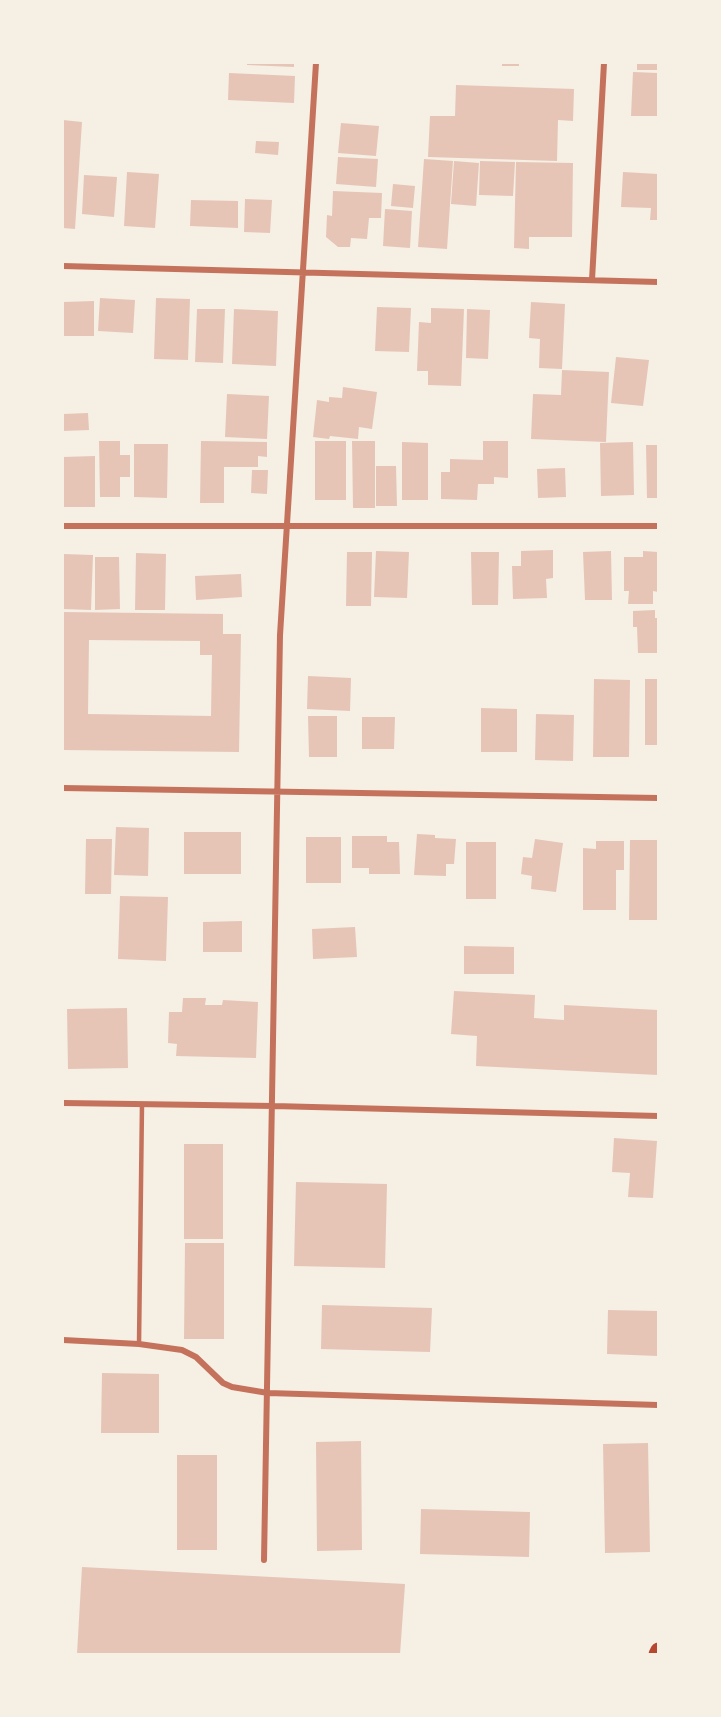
<!DOCTYPE html>
<style>
body{margin:0}
#map{position:relative;width:721px;height:1717px;overflow:hidden;background:#f6efe4;font-family:Ubuntu,sans-serif}
canvas{display:block}
.frame{position:absolute;inset:0;border:64px solid #f6efe4;pointer-events:none}
</style>
<div id="map">
<canvas width="721" height="1717"></canvas>
<div class="frame"></div>
</div>
<script>
const ctx = document.querySelector('canvas').getContext('2d');
ctx.lineJoin = 'round';
function fillPath(path, color) { ctx.fillStyle = color; ctx.fill(path, 'evenodd'); }
const poly = rows => new Path2D(rows.map(r => 'M' + r).join(''));
function trace(path, color, width, dash) { ctx.strokeStyle = color; ctx.lineWidth = width; ctx.lineCap = dash ? 'butt' : 'round'; ctx.setLineDash(dash || []); ctx.stroke(path); }
fillPath(poly([
 [247,63,294,63,294,67,247,65],
 [502,63,519,63,519,66,502,66],
 [637,63,658,63,658,70,637,70],
 [633,72,658,73,658,116,631,116],
 [229,73,295,76,294,103,228,100],
 [456,85,574,89,573,121,558,120,557,161,428,157,430,116,455,116],
 [63,120,82,122,75,229,63,228],
 [341,123,379,126,376,156,338,153],
 [256,141,279,142,278,155,255,153],
 [338,157,378,159,376,187,336,184],
 [424,159,453,161,447,249,418,247],
 [454,161,479,163,476,206,451,204],
 [480,161,515,162,513,196,479,195],
 [516,162,573,163,572,237,529,237,529,249,514,248],
 [127,172,159,174,155,228,124,226],
 [623,172,658,174,658,220,650,220,651,208,621,207],
 [84,175,117,177,114,217,82,214],
 [393,184,415,186,413,208,391,206],
 [333,191,382,193,381,218,369,218,367,239,351,238,350,247,338,247,326,237,327,215,332,216],
 [245,199,272,200,270,233,244,232],
 [191,200,238,201,238,228,190,226],
 [385,209,412,211,410,248,383,246],
 [100,298,135,300,133,333,98,331],
 [156,298,190,299,188,360,154,359],
 [94,301,94,336,63,336,63,302],
 [531,302,565,304,562,369,539,368,540,339,529,338],
 [377,307,411,308,409,352,375,351],
 [431,308,464,309,461,386,428,385,428,371,417,371,419,322,431,323],
 [197,309,225,309,223,363,195,362],
 [234,309,278,311,276,366,232,364],
 [467,309,490,310,488,359,466,358],
 [616,357,649,360,643,406,611,403],
 [562,370,609,372,606,442,531,439,533,394,561,395],
 [343,387,377,392,372,429,359,427,358,439,330,436,329,439,313,437,317,400,329,402,329,397,342,398],
 [227,394,269,396,267,439,225,437],
 [88,413,89,430,63,431,63,414],
 [99,441,120,441,120,455,130,455,130,477,120,477,120,497,100,497],
 [201,441,267,442,267,457,258,456,258,467,224,467,224,503,200,503],
 [315,441,346,441,346,500,315,500],
 [352,441,375,441,375,508,353,508],
 [483,441,508,441,508,478,494,477,494,484,478,484,477,500,441,499,441,472,450,472,450,459,483,460],
 [402,442,428,443,428,500,402,500],
 [633,442,634,495,601,496,600,443],
 [134,444,168,444,167,498,134,497],
 [646,445,658,445,658,498,647,498],
 [95,456,95,507,63,507,63,457],
 [376,466,396,466,397,506,376,506],
 [565,468,566,497,538,498,537,469],
 [252,470,268,470,267,494,251,493],
 [553,550,553,578,546,579,547,598,513,599,512,566,521,566,521,551],
 [376,551,409,552,407,598,374,597],
 [611,551,612,600,585,600,583,552],
 [643,551,658,552,658,592,653,591,653,604,628,604,629,591,624,591,624,557,643,557],
 [347,552,372,552,371,606,346,606],
 [471,552,499,552,498,605,472,605],
 [136,553,166,554,165,610,135,610],
 [63,554,93,555,91,610,63,609],
 [95,557,119,557,120,609,95,610],
 [241,574,242,597,196,600,195,576],
 [655,610,655,618,658,618,658,653,638,653,637,627,633,627,633,611],
 [63,612,223,614,223,634,241,634,239,752,63,750],
 [89,640,200,641,200,655,212,655,211,716,88,714],
 [308,676,351,678,350,711,307,709],
 [594,679,630,680,629,757,593,757],
 [645,679,658,679,658,745,645,745],
 [481,708,517,709,517,752,481,752],
 [536,714,574,715,573,761,535,760],
 [308,716,337,716,337,757,309,757],
 [362,717,395,717,394,749,362,749],
 [116,827,149,828,148,876,114,875],
 [184,832,241,832,241,874,184,874],
 [417,834,435,835,435,838,456,839,454,864,446,864,446,876,414,875],
 [352,836,387,836,387,842,399,842,400,874,369,874,369,868,352,868],
 [306,837,341,837,341,883,306,883],
 [86,839,112,839,111,894,85,894],
 [535,839,563,843,556,892,531,889,532,876,521,874,523,857,532,858],
 [630,840,658,840,658,920,629,920],
 [596,841,624,841,624,870,616,870,616,910,583,910,583,848,596,849],
 [466,842,496,842,496,899,466,899],
 [120,896,168,897,166,961,118,959],
 [242,921,242,952,203,952,203,922],
 [355,927,357,957,313,959,312,929],
 [464,946,514,947,514,974,464,974],
 [454,991,535,995,534,1018,564,1020,564,1005,658,1010,658,1075,476,1066,477,1036,451,1034],
 [183,998,206,998,205,1005,222,1005,223,1000,258,1002,256,1058,176,1056,177,1044,168,1043,169,1012,182,1012],
 [127,1008,128,1068,68,1069,67,1009],
 [614,1138,657,1141,653,1198,628,1197,630,1173,612,1172],
 [184,1144,223,1144,223,1239,184,1239],
 [296,1182,387,1184,385,1268,294,1266],
 [185,1243,224,1243,224,1339,184,1339],
 [322,1305,432,1308,430,1352,321,1349],
 [608,1310,658,1311,658,1356,607,1354],
 [102,1373,159,1374,159,1433,101,1433],
 [361,1441,362,1550,317,1551,316,1442],
 [648,1443,650,1552,605,1553,603,1444],
 [177,1455,217,1455,217,1550,177,1550],
 [421,1509,530,1512,529,1557,420,1554],
 [82,1567,405,1584,400,1654,77,1654]
]), '#e6c5b7');
trace(poly([
 [139,1344,142,1104]
]), '#c5725c', 4.5);
trace(poly([
 [63,266,658,282],
 [592,280,604,63],
 [63,526,658,526],
 [63,788,658,798],
 [63,1103,274,1106,658,1116],
 [63,1340,139,1344,182,1350,196,1357,223,1383,232,1387,268,1393,658,1405],
 [264,1560,280,635,316,63]
]), '#c5725c', 6);
trace(poly([
 [656,1654,658,1650]
]), '#b5482f', 15);
</script>
